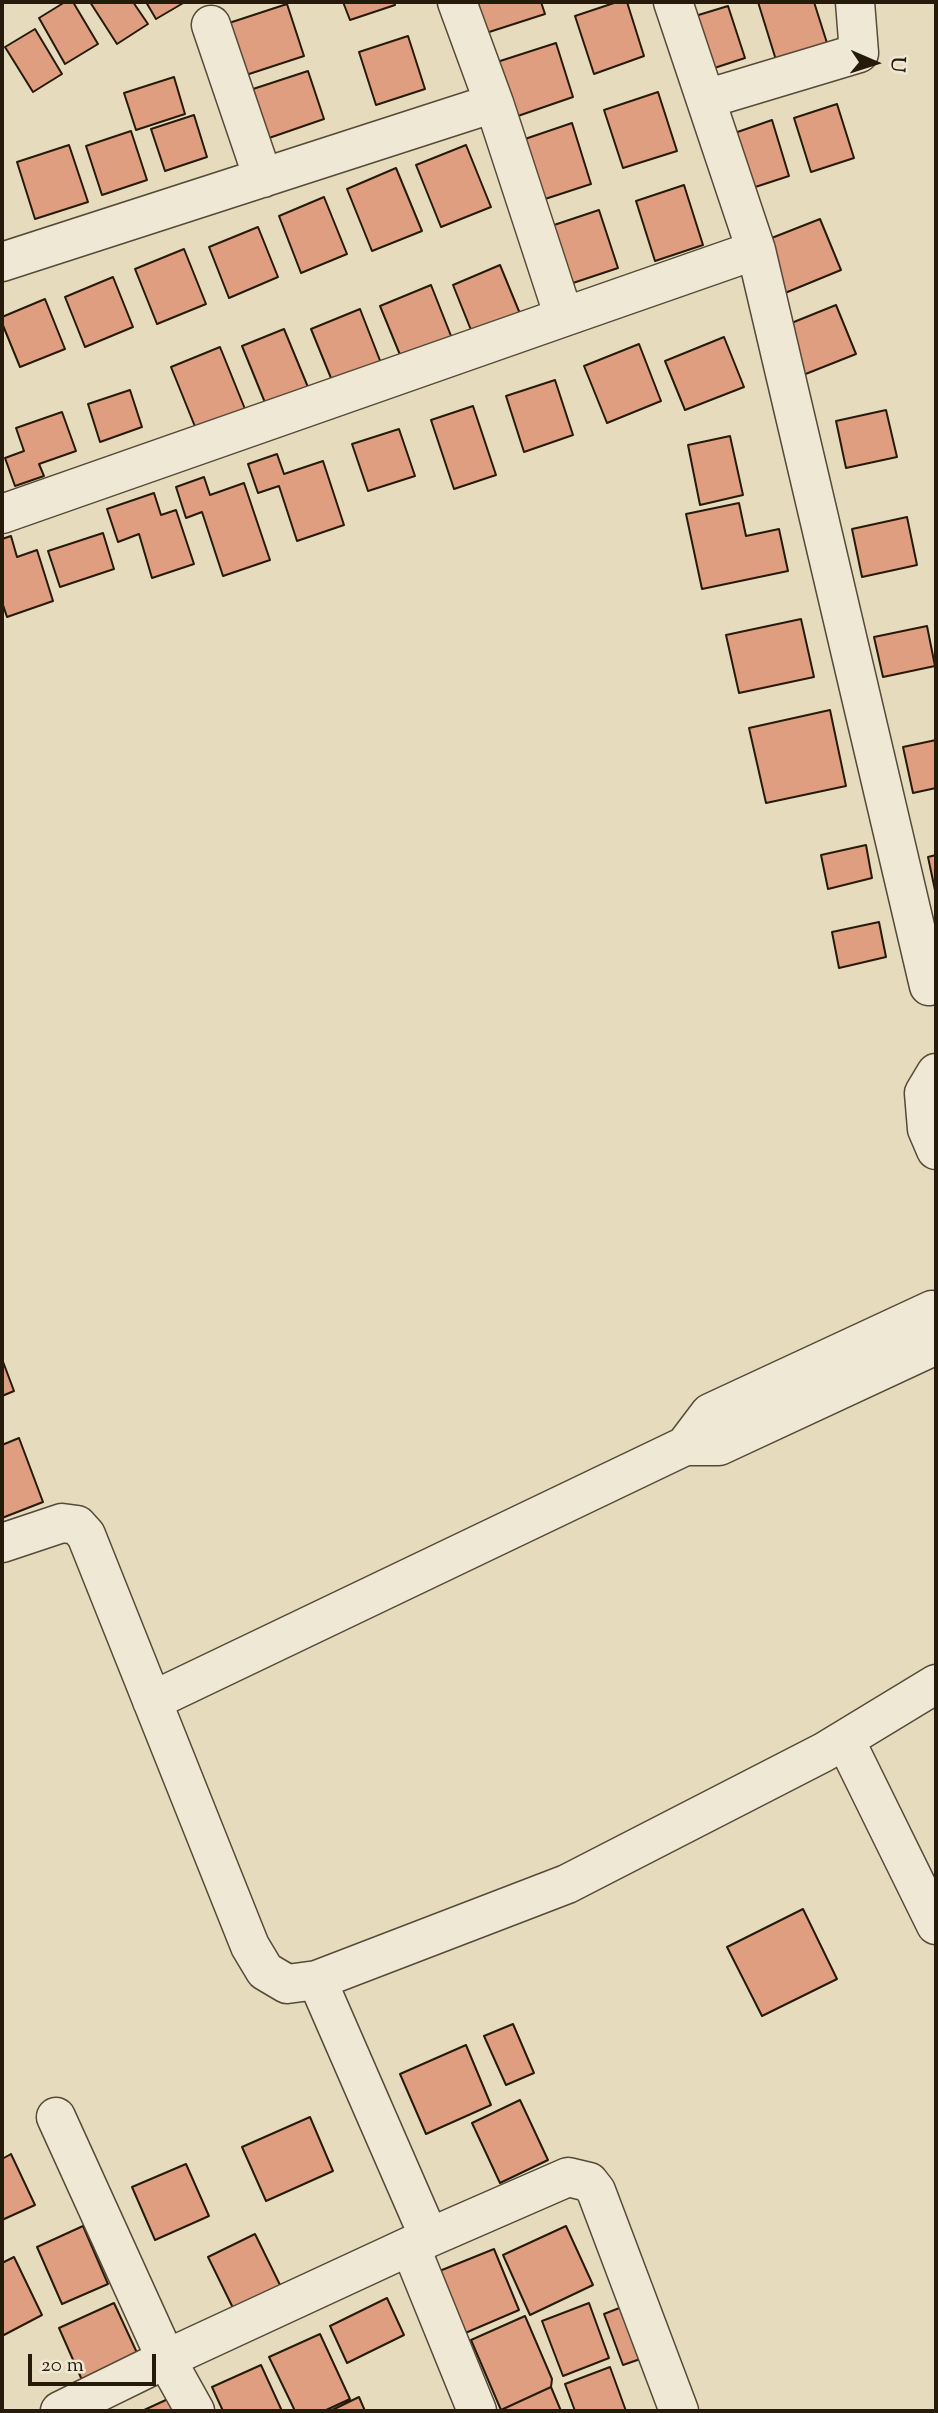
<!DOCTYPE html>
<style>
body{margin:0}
#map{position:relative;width:938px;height:2413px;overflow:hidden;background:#e6dcbd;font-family:"Sorts Mill Goudy",serif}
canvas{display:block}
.frame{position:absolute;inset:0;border:4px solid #261a0b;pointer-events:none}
.north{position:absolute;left:840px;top:28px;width:70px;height:70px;-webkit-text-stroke:5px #efe8d4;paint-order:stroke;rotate:93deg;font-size:19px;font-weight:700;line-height:28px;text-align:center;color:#261a0b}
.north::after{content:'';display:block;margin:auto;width:24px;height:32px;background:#261a0b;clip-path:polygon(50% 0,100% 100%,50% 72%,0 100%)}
.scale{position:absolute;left:28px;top:2354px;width:128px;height:32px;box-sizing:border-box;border:4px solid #261a0b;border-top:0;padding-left:9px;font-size:21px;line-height:24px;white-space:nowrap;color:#261a0b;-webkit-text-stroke:5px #efe8d4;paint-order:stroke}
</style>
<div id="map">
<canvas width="938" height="2413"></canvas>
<div class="frame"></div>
<div class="north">U</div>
<div class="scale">20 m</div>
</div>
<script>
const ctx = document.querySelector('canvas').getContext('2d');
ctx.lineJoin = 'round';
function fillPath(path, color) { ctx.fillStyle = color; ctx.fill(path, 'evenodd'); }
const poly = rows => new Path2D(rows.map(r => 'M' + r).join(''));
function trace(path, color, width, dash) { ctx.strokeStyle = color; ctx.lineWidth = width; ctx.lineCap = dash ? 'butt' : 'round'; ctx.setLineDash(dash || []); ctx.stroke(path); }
const building = poly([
 [65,2,73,2,98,44,65,64,39,18,65,2],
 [90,2,133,2,148,24,117,44,90,2],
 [146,2,185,2,156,19,146,2],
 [343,2,394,2,395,5,350,20,343,2],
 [476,2,541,2,545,14,486,33,476,2],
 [617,2,627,2,644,56,594,74,575,16,617,2],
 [758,2,814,2,827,43,776,60,758,2],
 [287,4,304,56,246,75,229,23,287,4],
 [728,6,745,58,699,73,682,20,728,6],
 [35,29,62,74,33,92,5,47,35,29],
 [408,36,425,89,376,105,359,52,408,36],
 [556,43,573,97,515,117,497,62,556,43],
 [308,71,324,119,269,138,253,89,308,71],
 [174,77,185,114,136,130,124,93,174,77],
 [658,92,677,151,623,168,604,110,658,92],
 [837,104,854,158,811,172,794,118,837,104],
 [194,115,207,157,165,171,151,129,194,115],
 [772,120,789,176,743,191,726,136,772,120],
 [572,123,591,184,542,200,522,140,572,123],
 [131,131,147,180,102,195,86,146,131,131],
 [69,145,88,202,35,219,17,162,69,145],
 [466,145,491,207,441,227,416,165,466,145],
 [396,168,422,231,372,251,347,189,396,168],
 [684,185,703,245,655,261,636,201,684,185],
 [324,197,347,254,301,273,279,216,324,197],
 [599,210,618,268,561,287,542,229,599,210],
 [820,219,841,270,785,293,764,241,820,219],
 [258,227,278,277,229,298,209,247,258,227],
 [184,249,206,304,157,324,135,269,184,249],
 [500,265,523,321,475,340,453,285,500,265],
 [113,277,133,327,85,347,65,297,113,277],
 [431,285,455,346,405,367,380,306,431,285],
 [45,299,65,349,20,367,2,323,2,317,45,299],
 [836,305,856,354,798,377,779,328,836,305],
 [360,309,381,363,333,383,311,329,360,309],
 [284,329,310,392,268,410,242,346,284,329],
 [724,337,744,387,685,410,665,361,724,337],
 [639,344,661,401,607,423,584,366,639,344],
 [220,347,245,409,196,429,171,367,220,347],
 [555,380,573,435,524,452,506,396,555,380],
 [130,390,142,427,100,442,88,404,130,390],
 [473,406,496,475,454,489,431,420,473,406],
 [886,410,897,457,846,468,836,421,886,410],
 [62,412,76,451,39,464,44,476,15,486,5,458,24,451,16,428,62,412],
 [399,429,415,476,368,491,352,444,399,429],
 [730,436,743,495,700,505,688,445,730,436],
 [277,454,284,474,323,461,344,525,297,541,279,486,258,493,248,464,277,454],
 [204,477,210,495,244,483,270,560,223,576,202,512,186,518,176,487,204,477],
 [154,493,161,515,176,510,194,564,152,578,139,534,118,542,107,509,154,493],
 [739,503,746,536,779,529,788,571,702,589,686,514,739,503],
 [907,517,917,565,862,577,852,529,907,517],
 [103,533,114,569,60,587,48,551,103,533],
 [11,536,17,557,37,550,53,601,7,617,2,602,2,539,11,536],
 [801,619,814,677,739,693,726,635,801,619],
 [927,626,935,666,883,677,874,637,927,626],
 [830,710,846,786,766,803,749,728,830,710],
 [936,740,936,788,913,793,903,747,936,740],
 [866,845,872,878,828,889,821,855,866,845],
 [936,855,936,895,928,857,936,855],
 [879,922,886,957,839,968,832,932,879,922],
 [2,1359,14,1391,2,1396,2,1359],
 [19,1438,43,1502,2,1518,2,1445,19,1438],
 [803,1909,837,1979,762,2016,727,1947,803,1909],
 [513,2024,534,2073,506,2085,484,2036,513,2024],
 [466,2045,491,2105,426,2134,400,2074,466,2045],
 [520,2100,548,2160,500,2183,472,2123,520,2100],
 [310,2117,333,2171,266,2201,242,2147,310,2117],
 [11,2154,35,2205,2,2220,2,2159,11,2154],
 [186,2164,209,2216,155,2240,132,2187,186,2164],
 [83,2226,108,2284,62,2304,37,2247,83,2226],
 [566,2226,593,2285,530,2315,503,2255,566,2226],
 [255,2234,282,2289,235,2312,208,2257,255,2234],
 [494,2249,519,2310,463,2334,437,2272,494,2249],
 [14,2257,42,2315,2,2336,2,2263,14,2257],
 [387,2298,404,2335,347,2363,330,2326,387,2298],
 [114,2303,138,2355,82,2380,59,2328,114,2303],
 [589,2303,609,2358,563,2376,542,2321,589,2303],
 [627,2305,646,2357,623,2365,604,2314,627,2305],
 [525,2316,552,2379,551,2387,501,2410,471,2340,525,2316],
 [320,2334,350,2399,324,2411,295,2411,269,2357,320,2334],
 [261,2365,282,2411,223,2411,212,2387,261,2365],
 [610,2367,626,2411,575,2411,565,2384,610,2367],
 [551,2387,561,2411,501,2411,501,2410,551,2387],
 [359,2397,365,2411,330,2411,359,2397],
 [168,2399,174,2411,142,2411,168,2399]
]);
fillPath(building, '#df9e7f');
trace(building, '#261a0b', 2);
const minor = poly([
 [673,2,756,250,929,986],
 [211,25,263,178],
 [706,99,859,53,855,2],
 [2,262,494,103],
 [564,317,756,250],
 [2,514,564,317,494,103,457,2],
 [936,1073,924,1093,927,1129,936,1150],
 [685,1446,719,1446,936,1345],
 [2,1543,62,1523,77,1525,86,1535,250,1946,265,1971,287,1984,317,1980,567,1884,824,1752,936,1684],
 [152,1701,685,1446,710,1413,932,1310],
 [845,1740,936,1925],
 [317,1980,429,2237],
 [56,2117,166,2359,195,2411],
 [410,2246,477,2411],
 [60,2411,166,2359,410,2246,568,2177,589,2182,596,2191,679,2411]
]);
trace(minor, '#564a38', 41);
trace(minor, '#efe8d4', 38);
</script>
